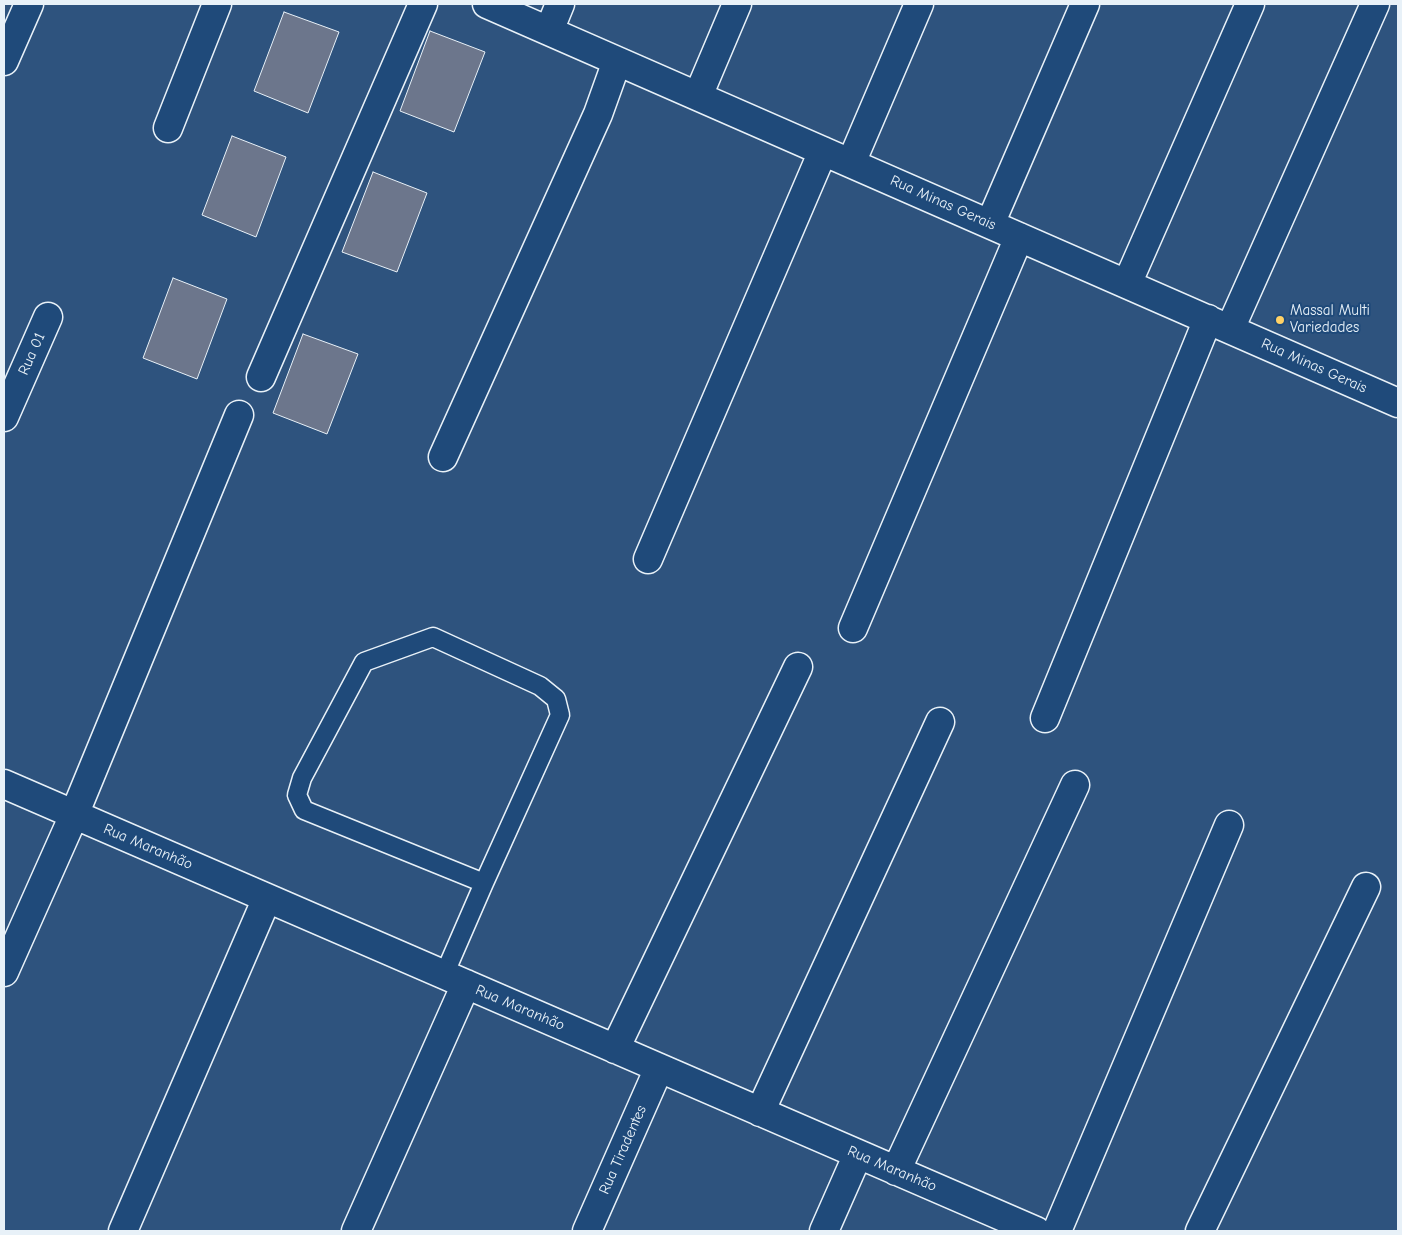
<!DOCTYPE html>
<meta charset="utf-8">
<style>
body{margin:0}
#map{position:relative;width:1402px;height:1235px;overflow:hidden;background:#2e537e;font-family:"Comic Neue",sans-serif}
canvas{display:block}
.frame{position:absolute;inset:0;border:5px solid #e8f1f8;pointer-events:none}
</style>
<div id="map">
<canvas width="1402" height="1235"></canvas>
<div class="frame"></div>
</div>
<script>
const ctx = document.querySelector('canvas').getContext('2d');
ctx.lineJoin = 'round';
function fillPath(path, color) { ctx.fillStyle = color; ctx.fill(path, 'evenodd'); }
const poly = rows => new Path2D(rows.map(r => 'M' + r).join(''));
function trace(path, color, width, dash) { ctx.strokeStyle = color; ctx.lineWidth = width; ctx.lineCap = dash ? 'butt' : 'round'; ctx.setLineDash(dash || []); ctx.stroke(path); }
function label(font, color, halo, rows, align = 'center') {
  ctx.font = font + ' "Comic Neue",sans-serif'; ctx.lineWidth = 4; ctx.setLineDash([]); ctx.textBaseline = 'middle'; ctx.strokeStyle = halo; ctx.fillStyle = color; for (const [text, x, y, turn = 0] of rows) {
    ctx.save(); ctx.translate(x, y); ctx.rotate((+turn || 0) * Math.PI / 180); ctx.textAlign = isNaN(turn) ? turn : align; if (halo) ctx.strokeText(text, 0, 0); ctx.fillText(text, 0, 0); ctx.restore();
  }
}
const building = poly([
 [284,12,339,32,308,113,254,91,284,12],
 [430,31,485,52,454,132,400,111,430,31],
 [232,136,286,157,256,237,202,215,232,136],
 [373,172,427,193,397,272,342,252,373,172],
 [173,278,227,299,197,379,143,358,173,278],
 [303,334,358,354,327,434,273,413,303,334]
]);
fillPath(building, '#6c768c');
trace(building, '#e8f1f8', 1);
const service = poly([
 [444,975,484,883,560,715,556,699,540,686,433,637,364,662,302,778,297,795,304,810,484,883]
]);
const minor = poly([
 [487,4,1398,403],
 [549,31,560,4],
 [4,61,29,4],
 [698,96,737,4],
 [168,128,217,4],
 [851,163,919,4],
 [990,224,1085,4],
 [1127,284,1250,4],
 [1230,329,1375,4],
 [261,377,423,4],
 [4,417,48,317],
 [443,457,598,114,617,61],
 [648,559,823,151],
 [853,628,1019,237],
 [1045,718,1208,319],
 [4,784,1036,1231],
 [4,972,74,815,239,415],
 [615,1049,798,667],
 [760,1112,940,722],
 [896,1171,1075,785],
 [123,1231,267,898],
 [356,1231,466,984],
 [587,1231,659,1068],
 [824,1231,858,1154],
 [1057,1231,1229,825],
 [1200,1231,1366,887]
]);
trace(service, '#e8f1f8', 21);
trace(minor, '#e8f1f8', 31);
trace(service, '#1f4a7a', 18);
trace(minor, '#1f4a7a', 28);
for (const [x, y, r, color] of [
 [1280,320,5,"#ffd166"]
]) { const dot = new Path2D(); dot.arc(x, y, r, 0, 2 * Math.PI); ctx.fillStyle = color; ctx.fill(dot); trace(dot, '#1f4a7a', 2); }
label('15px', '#e8f1f8', '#1f4a7a', [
 ["Rua Minas Gerais",943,203,24],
 ["Rua 01",32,354,-66],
 ["Rua Minas Gerais",1314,366,24],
 ["Rua Maranhão",148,847,23],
 ["Rua Maranhão",520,1008,23],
 ["Rua Tiradentes",623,1150,-66],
 ["Rua Maranhão",892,1169,23]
]);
label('15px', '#e8f1f8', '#1f4a7a', [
 ["Massal Multi",1290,311],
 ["Variedades",1290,328]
], 'left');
</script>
